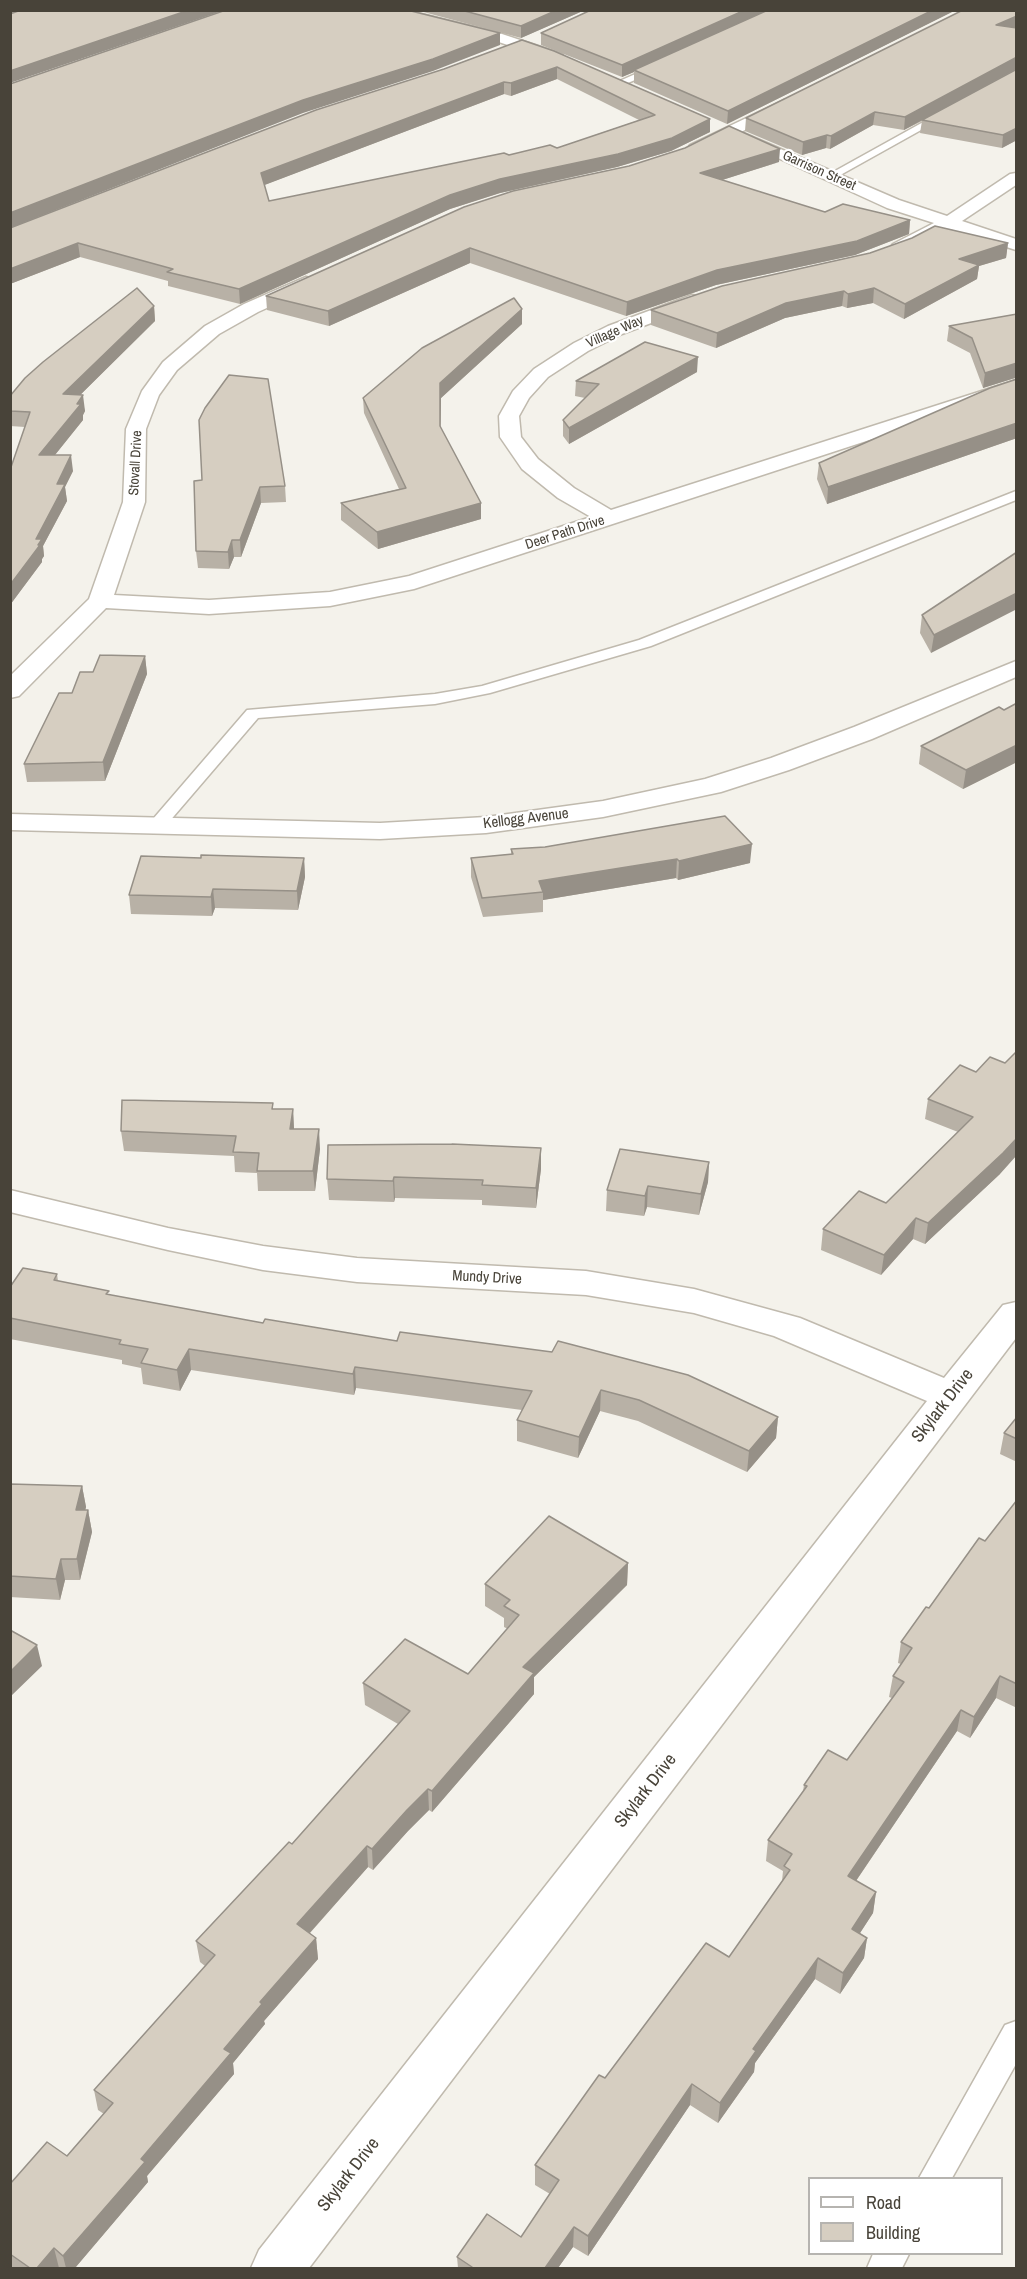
<!DOCTYPE html>
<style>
body{margin:0}
#map{position:relative;width:1027px;height:2279px;overflow:hidden;background:#f4f2eb;font-family:"Archivo Narrow",sans-serif}
canvas{display:block}
.frame{position:absolute;inset:0;border:12px solid #484339;pointer-events:none}
.legend{position:absolute;left:808px;top:2177px;width:195px;height:78px;box-sizing:border-box;background:#fff;border:2px solid #b6b4b0;margin:0;padding:8px 10px;list-style:none;font-size:18px;color:#484339}
.legend li{display:flex;align-items:center;gap:12px;height:30px}
.legend b{width:30px;border:2px solid #b6b4b0}
</style>
<div id="map">
<canvas width="1027" height="2279"></canvas>
<div class="frame"></div>
<ul class="legend">
<li><b style="height:8px;background:#fff"></b>Road</li>
<li><b style="height:16px;background:#d6cec1"></b>Building</li>
</ul>
</div>
<script>
const ctx = document.querySelector('canvas').getContext('2d');
ctx.lineJoin = 'round';
const poly = rows => new Path2D(rows.map(r => 'M' + r).join(''));
function trace(path, color, width, dash) { ctx.strokeStyle = color; ctx.lineWidth = width; ctx.lineCap = dash ? 'butt' : 'round'; ctx.setLineDash(dash || []); ctx.stroke(path); }
function fillPath(path, color) { ctx.fillStyle = color; ctx.fill(path, 'evenodd'); }
function label(font, color, halo, rows, align = 'center') {
  ctx.font = font + ' "Archivo Narrow",sans-serif'; ctx.lineWidth = 4.5; ctx.setLineDash([]); ctx.textBaseline = 'middle'; ctx.strokeStyle = halo; ctx.fillStyle = color; for (const [text, x, y, turn = 0] of rows) {
    ctx.save(); ctx.translate(x, y); ctx.rotate((+turn || 0) * Math.PI / 180); ctx.textAlign = isNaN(turn) ? turn : align; if (halo) ctx.strokeText(text, 0, 0); ctx.fillText(text, 0, 0); ctx.restore();
  }
}
const service = poly([
 [658,64,663,67,661,69,623,85,615,83,658,64],
 [945,110,950,113,948,115,835,178,826,176,945,110],
 [1016,491,1016,500,651,646,490,693,435,704,258,718,162,830,156,831,150,830,147,826,247,710,435,694,482,686,639,640,1016,491],
 [1016,2021,1016,2064,952,2178,919,2178,1005,2025,1016,2021],
 [873,2254,909,2254,902,2268,867,2268,873,2254]
]);
const minor = poly([
 [378,10,405,10,496,32,562,54,564,57,562,60,552,60,487,38,380,13,378,10],
 [784,100,792,105,789,108,741,132,899,200,947,216,1010,174,1016,173,1016,185,962,221,1016,239,1016,250,950,229,905,252,893,252,890,248,893,244,934,223,887,208,732,137,702,151,690,151,688,148,690,145,784,100],
 [306,277,313,279,315,283,313,287,258,312,219,334,177,370,159,395,146,429,145,502,114,595,209,600,330,592,409,576,591,517,558,498,522,469,500,437,499,416,513,391,534,369,574,343,608,326,692,295,699,297,701,301,699,305,622,334,588,351,548,377,529,398,519,416,521,437,538,459,574,488,611,510,1016,380,1016,392,414,589,330,606,209,614,106,608,19,696,10,698,10,676,89,599,123,502,126,429,142,391,163,362,205,326,244,304,306,277],
 [1016,661,1016,677,872,739,789,770,721,792,603,817,486,833,380,839,10,830,10,814,380,823,486,817,603,801,705,779,771,758,854,727,1016,661],
 [10,1190,168,1228,263,1246,357,1258,586,1271,694,1289,800,1318,944,1378,1003,1305,1016,1302,1016,1338,309,2268,251,2268,259,2250,927,1401,774,1336,694,1313,586,1295,357,1282,263,1270,168,1250,10,1212,10,1190]
]);
trace(service, '#c0baae', 3);
trace(minor, '#c0baae', 3);
fillPath(service, '#fff');
fillPath(minor, '#fff');
fillPath(poly([
 [416,10,585,10,521,38],
 [591,10,956,10,727,124,634,83,634,72,622,77,541,45,541,33],
 [1015,28,1017,28,1017,140,1002,148,920,133,922,121,904,130,873,125,830,149,826,148,802,155,745,131,746,118],
 [522,40,710,132,671,151,617,167,500,193,450,209,240,304,168,286,168,281,80,257,10,284,10,228],
 [557,79,639,120,557,148,509,155,269,201,264,185,504,94,511,96],
 [779,162,722,180,825,212,910,220,909,234,855,255,716,285,626,316,470,263,329,326,267,310,266,296],
 [1008,243,1006,258,979,266,977,279,904,319,873,303,847,308,842,306,785,318,716,348,651,325,651,310],
 [154,306,155,321,80,395,85,411,83,415,83,420,55,455,73,471,65,487,67,501,43,546,44,556,42,559,42,562,10,605,25,427,10,426,10,396],
 [522,309,522,324,441,398,440,427,481,519,378,549,341,520,341,503,399,489,364,413,363,398],
 [1017,314,1017,379,1015,378,983,388,970,353,947,341,949,326],
 [697,372,569,444,563,436,563,420,585,398,575,396,576,381],
 [1017,379,1017,438,827,504,817,479,819,463],
 [194,481,285,486,286,502,261,503,241,557,234,557,229,569,198,568,196,551],
 [1017,552,931,653,920,633,922,615],
 [145,656,147,674,105,781,27,782,24,764,72,693],
 [1017,703,1017,762,963,789,919,764,921,746,1004,710],
 [511,849,750,863,678,880,676,878,543,900,543,912,483,917,471,877,471,858,511,854],
 [304,858,305,877,298,910,215,908,212,916,131,914,129,895],
 [960,1065,1000,1174,925,1244,913,1239,881,1275,821,1250,823,1229,886,1203,958,1132,925,1119,928,1099],
 [273,1103,273,1109,293,1109,294,1129,320,1149,315,1191,258,1191,257,1173,235,1172,234,1156,124,1151,121,1131],
 [709,1162,708,1182,699,1215,647,1207,644,1216,606,1211,607,1190],
 [541,1169,536,1208,482,1205,482,1200,395,1198,394,1202,329,1200,327,1179],
 [57,1274,58,1281,109,1295,778,1417,776,1438,747,1472,638,1421,600,1411,578,1458,517,1441,517,1420,522,1410,356,1388,354,1395,191,1370,180,1391,143,1384,141,1368,122,1364,122,1360,10,1339,10,1287],
 [1017,1417,1017,1462,1000,1454,1004,1433],
 [10,1484,82,1486,86,1507,85,1510,88,1510,92,1532,80,1580,65,1580,60,1600,10,1597],
 [1017,1500,1017,1708,996,1698,970,1738,957,1731,856,1881,876,1892,873,1913,860,1933,867,1938,864,1958,840,1994,815,1979,755,2063,754,2072,718,2123,690,2105,588,2256,573,2247,558,2268,458,2268,457,2257,521,2237,550,2194,535,2185,535,2165,605,2078,729,1957,782,1881,783,1871,766,1861,768,1840,803,1791,804,1785,847,1760,892,1698,889,1697,893,1676,901,1664,898,1663,901,1642,985,1541],
 [628,1563,627,1585,534,1677,534,1694,432,1812,429,1810,408,1831,373,1870,368,1867,310,1933,316,1938,318,1959,264,2021,265,2024,233,2063,234,2074,147,2176,148,2182,75,2268,10,2268,10,2184,67,2156,104,2114,98,2110,94,2090,205,1966,200,1962,196,1941,292,1844,398,1724,365,1705,363,1683,468,1674,508,1629,504,1627,504,1618,485,1606,485,1584]
]), '#b8b1a6');
fillPath(poly([
 [10,10,29,10,10,16],
 [189,10,225,10,10,83,10,71],
 [557,10,585,10,521,38,521,26],
 [745,10,770,10,634,70,634,72,622,77,622,65],
 [933,10,956,10,727,124,728,111],
 [1017,16,1017,27,995,37,996,25],
 [500,33,500,45,433,71,303,113,10,228,10,213,303,100],
 [1017,57,1016,69,904,130,905,117],
 [557,67,557,79,511,96,511,83],
 [504,82,504,94,262,186,261,173],
 [875,112,873,125,830,149,831,136],
 [710,119,710,132,671,151,617,167,500,193,450,209,240,304,239,289,450,195,500,179],
 [1017,128,1017,140,1002,148,1003,135],
 [827,135,826,148,802,155,803,142],
 [780,149,779,162,700,187,700,173],
 [910,220,909,234,855,255,716,285,626,316,627,302,717,270],
 [78,243,80,257,10,284,10,269],
 [1008,243,1006,258,979,266,977,279,904,319,905,304,959,259],
 [470,248,470,263,329,326,328,311],
 [874,288,873,303,847,308,848,294],
 [844,291,842,306,785,318,716,348,717,333,786,303],
 [154,306,155,321,65,410,63,394],
 [522,309,522,324,441,398,440,442,440,383],
 [698,357,697,372,569,444,569,428],
 [1017,363,1015,378,983,388,985,373],
 [83,395,85,411,83,415,83,420,42,471,39,455],
 [1017,423,1017,438,827,504,828,487],
 [71,455,73,471,65,487,67,501,43,546,44,556,42,559,42,562,10,605,10,585,36,539,57,484],
 [260,487,261,503,241,557,240,540],
 [481,503,481,519,378,549,377,532],
 [232,540,234,557,229,569,228,552],
 [1017,593,1017,609,931,653,934,635],
 [145,656,147,674,105,781,103,762],
 [1017,745,1017,762,963,789,966,770],
 [752,844,750,863,678,880,679,861],
 [304,858,305,877,298,910,297,891],
 [677,859,676,878,543,900,543,892,539,881],
 [213,889,215,908,212,916,211,897],
 [293,1109,294,1129,290,1129],
 [319,1129,320,1149,315,1191,313,1171],
 [1017,1138,1017,1155,1000,1174,925,1244,928,1223],
 [541,1148,541,1169,536,1208,536,1188],
 [709,1162,708,1182,699,1215,701,1194],
 [394,1177,395,1198,394,1202,393,1181],
 [648,1186,647,1207,644,1216,645,1196],
 [916,1218,913,1239,881,1275,884,1255],
 [189,1349,191,1370,180,1391,177,1370],
 [355,1367,356,1388,354,1395,353,1374],
 [601,1390,600,1411,578,1458,579,1437],
 [778,1417,776,1438,747,1472,749,1451],
 [82,1486,86,1507,80,1531,76,1510],
 [88,1510,92,1532,80,1580,77,1559],
 [61,1559,65,1580,60,1600,56,1579],
 [628,1563,627,1585,534,1677,534,1694,432,1812,432,1791,523,1667],
 [37,1645,42,1666,10,1697,10,1672],
 [1000,1676,996,1698,970,1738,974,1717],
 [961,1710,957,1731,845,1897,848,1876],
 [428,1789,429,1810,408,1831,373,1870,372,1849,407,1810],
 [367,1846,368,1867,299,1945,297,1924],
 [876,1892,873,1913,849,1950,852,1929],
 [316,1938,318,1959,264,2021,265,2024,233,2063,234,2074,147,2176,148,2182,75,2268,66,2268,63,2256,141,2159,260,2002],
 [867,1938,864,1958,840,1994,843,1973],
 [818,1958,815,1979,755,2063,754,2072,718,2123,720,2103,753,2049],
 [692,2084,690,2105,588,2256,588,2236],
 [574,2227,573,2247,558,2268,545,2268],
 [54,2248,59,2268,37,2268]
]), '#969087');
const building = poly([
 [21,10,189,10,10,71,10,14,21,10],
 [226,10,407,10,500,33,433,59,303,100,10,213,10,84,226,10],
 [461,10,557,10,521,26,461,10],
 [591,10,745,10,622,65,541,33,591,10],
 [768,10,933,10,728,111,634,70,768,10],
 [963,10,1017,10,1017,16,996,25,1017,28,1017,57,905,117,875,112,831,136,827,135,803,142,746,118,963,10],
 [522,40,554,51,710,119,672,138,618,154,500,179,450,195,239,289,167,272,173,269,78,243,10,269,10,228,316,110,444,69,522,40],
 [557,67,655,115,557,148,550,145,509,155,504,153,269,201,261,173,504,82,511,83,557,67],
 [1017,69,1017,128,1003,135,922,120,1017,69],
 [729,126,780,149,700,173,825,212,843,204,910,220,857,241,717,270,627,302,470,248,328,311,266,296,464,207,513,191,629,166,685,148,729,126],
 [935,226,1008,243,959,259,979,265,905,304,874,288,848,294,844,291,786,303,717,333,651,310,722,286,870,253,912,238,935,226],
 [137,288,154,306,63,394,83,395,77,404,81,404,39,455,71,455,57,484,65,484,36,539,42,539,38,545,40,545,10,585,10,470,30,412,10,411,10,396,25,378,43,362,137,288],
 [514,298,522,309,440,383,440,426,481,503,377,532,341,503,406,488,363,398,422,348,514,298],
 [1017,314,1017,363,985,373,972,338,949,326,1017,314],
 [645,342,698,357,569,428,563,420,599,384,576,381,645,342],
 [229,375,268,379,285,486,260,487,240,540,232,540,228,552,196,551,194,481,202,480,199,420,205,408,229,375],
 [1017,379,1017,423,828,487,819,463,990,388,1017,379],
 [1017,552,1017,593,934,635,922,615,1017,552],
 [100,655,145,656,103,762,24,764,59,693,72,693,80,672,93,672,100,655],
 [1017,703,1017,745,966,770,921,746,999,707,1004,710,1017,703],
 [725,816,752,844,679,861,677,859,539,881,543,892,482,898,471,858,513,854,511,849,545,847,725,816],
 [201,855,304,858,297,891,213,889,211,897,129,895,141,856,201,858,201,855],
 [1017,1051,1017,1138,1003,1153,928,1223,916,1218,884,1255,823,1229,859,1191,886,1203,973,1117,928,1099,960,1065,976,1072,990,1057,1005,1063,1017,1051],
 [122,1100,273,1103,272,1109,293,1109,290,1129,319,1129,313,1171,257,1171,259,1153,233,1152,236,1136,121,1131,122,1100],
 [452,1144,541,1148,536,1188,482,1185,483,1180,394,1177,393,1181,327,1179,328,1145,452,1144],
 [620,1149,709,1162,701,1194,648,1186,645,1196,607,1190,620,1149],
 [23,1268,57,1274,54,1280,109,1291,106,1294,263,1323,265,1319,397,1341,400,1332,552,1352,558,1341,688,1375,778,1417,749,1451,639,1400,601,1390,579,1437,517,1420,532,1391,355,1367,353,1374,189,1349,177,1370,141,1363,148,1349,119,1344,121,1340,10,1318,10,1287,23,1268],
 [1017,1417,1017,1439,1004,1433,1017,1417],
 [10,1484,82,1486,76,1510,88,1510,77,1559,61,1559,56,1579,10,1576,10,1484],
 [1017,1500,1017,1684,1000,1676,974,1717,961,1710,848,1876,876,1892,852,1929,867,1938,843,1973,818,1958,753,2049,756,2051,720,2103,692,2084,588,2236,574,2227,545,2268,471,2268,472,2267,457,2257,487,2214,521,2237,559,2180,535,2165,599,2075,605,2078,706,1943,729,1957,790,1870,784,1866,792,1854,768,1840,807,1786,804,1785,828,1750,847,1760,904,1682,893,1676,912,1648,901,1642,926,1607,929,1608,979,1538,985,1541,1017,1500],
 [549,1516,628,1563,523,1667,534,1673,432,1791,428,1789,407,1810,372,1849,367,1846,297,1924,316,1938,260,2002,262,2004,224,2049,231,2053,141,2159,145,2162,63,2256,54,2248,37,2268,30,2268,10,2254,10,2184,47,2142,67,2156,113,2103,94,2090,215,1955,196,1941,289,1842,292,1844,410,1711,363,1683,405,1639,468,1674,519,1615,504,1606,510,1600,485,1584,549,1516],
 [10,1630,37,1645,10,1672,10,1630]
]);
fillPath(building, '#d6cec1');
trace(building, '#969087', 1.5);
label('14px', '#484339', '#fff', [
 ["Garrison Street",819,171,24],
 ["Village Way",615,332,-24],
 ["Stovall Drive",136,463,-87],
 ["Deer Path Drive",565,533,-18]
]);
label('15px', '#484339', '#fff', [
 ["Kellogg Avenue",526,819,-7],
 ["Mundy Drive",487,1278,3]
]);
label('18px', '#484339', '#fff', [
 ["Skylark Drive",943,1406,-52],
 ["Skylark Drive",646,1791,-52],
 ["Skylark Drive",349,2175,-52]
]);
</script>
